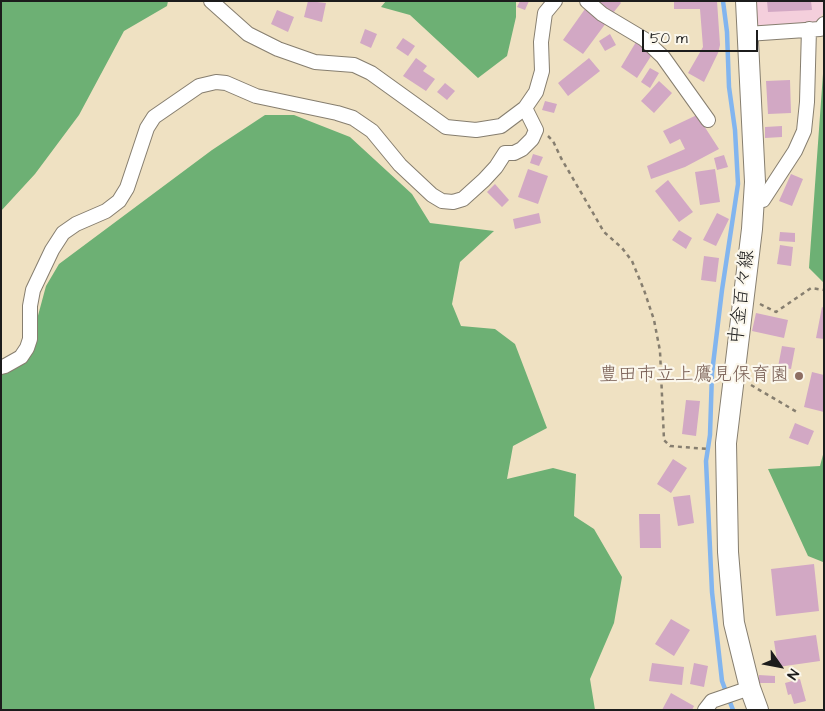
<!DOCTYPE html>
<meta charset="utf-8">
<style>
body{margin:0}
#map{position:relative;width:825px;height:711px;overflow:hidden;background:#efe1c2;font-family:"Architects Daughter",sans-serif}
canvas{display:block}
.frame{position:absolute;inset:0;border:2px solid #1c1c1c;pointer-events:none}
.north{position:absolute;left:755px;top:641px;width:50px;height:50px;-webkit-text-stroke:4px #fbf7ec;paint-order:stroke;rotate:123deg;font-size:14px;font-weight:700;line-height:20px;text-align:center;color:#1c1c1c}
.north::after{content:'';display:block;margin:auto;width:18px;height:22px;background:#1c1c1c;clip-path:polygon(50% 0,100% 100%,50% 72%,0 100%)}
.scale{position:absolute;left:642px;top:30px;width:116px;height:22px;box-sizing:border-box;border:2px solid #1c1c1c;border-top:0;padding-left:6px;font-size:15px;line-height:18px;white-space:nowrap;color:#1c1c1c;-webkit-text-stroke:4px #fbf7ec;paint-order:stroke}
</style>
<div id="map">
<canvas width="825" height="711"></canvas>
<div class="frame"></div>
<div class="north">N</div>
<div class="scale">50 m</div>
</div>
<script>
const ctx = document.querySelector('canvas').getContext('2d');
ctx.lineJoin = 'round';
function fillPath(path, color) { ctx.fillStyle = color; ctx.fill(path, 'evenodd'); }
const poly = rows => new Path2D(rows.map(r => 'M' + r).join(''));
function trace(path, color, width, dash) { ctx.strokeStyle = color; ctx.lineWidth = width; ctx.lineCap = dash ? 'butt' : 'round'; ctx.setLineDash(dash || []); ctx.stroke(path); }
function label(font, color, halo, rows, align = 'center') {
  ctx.font = font + ' "Architects Daughter","Klee One",sans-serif'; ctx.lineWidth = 4.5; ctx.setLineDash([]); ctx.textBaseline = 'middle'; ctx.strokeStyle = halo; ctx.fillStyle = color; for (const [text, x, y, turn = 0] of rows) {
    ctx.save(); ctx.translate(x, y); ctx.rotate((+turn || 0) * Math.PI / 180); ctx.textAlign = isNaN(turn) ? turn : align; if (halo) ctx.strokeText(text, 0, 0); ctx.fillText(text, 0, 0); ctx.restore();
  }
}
fillPath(poly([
 [755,1,824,1,824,12,816,24,768,29,756,24]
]), '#f4cfdc');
fillPath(poly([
 [1,1,168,1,167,6,124,31,79,115,35,174,1,211],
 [386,1,516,1,516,17,507,56,478,78,410,15,381,7],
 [824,60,824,283,809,268],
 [265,115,294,115,350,137,412,194,430,223,494,231,460,262,452,304,461,326,495,329,515,344,547,428,513,446,507,479,553,468,576,474,574,516,594,529,622,577,614,623,590,679,595,710,1,710,1,362,15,364,36,323,46,286,59,264,212,150],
 [824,451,824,574,823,562,808,556,768,469,820,466]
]), '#6db074');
trace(poly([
 [723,1,727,32,729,87,735,130,738,184,722,290,712,373,710,435,706,461,712,592,722,681,733,710]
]), '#82b5ef', 4.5);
fillPath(poly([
 [308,1,326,3,322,22,304,17],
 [520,1,529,1,525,10,517,7],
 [597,1,619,1,621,3,613,13],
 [674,1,717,1,720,45,718,53,704,82,688,73,703,47,700,9,674,9],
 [767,1,811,1,812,10,768,12],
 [585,9,606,23,583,54,563,40],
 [277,10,294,17,288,32,271,24],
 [365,29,377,34,371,48,360,43],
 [610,34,616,45,605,51,599,41],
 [403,38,415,46,408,56,396,48],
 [636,42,653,53,637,78,621,67],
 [416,58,427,66,423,71,435,79,426,91,403,76],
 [589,58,600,71,568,96,558,83],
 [650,68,659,73,650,88,641,82],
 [790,80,791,113,768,114,766,81],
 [659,81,672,93,654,113,641,101],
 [445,83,455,91,447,100,437,92],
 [545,101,557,104,554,113,542,110],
 [697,115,719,149,685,167,651,179,647,166,685,149,680,139,670,144,663,131],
 [782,126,782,137,765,138,765,127],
 [533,154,543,157,539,166,530,163],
 [724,155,728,167,717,170,714,158],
 [528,169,548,176,538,204,518,197],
 [715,169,720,202,700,205,695,172],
 [791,174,803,179,792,206,779,201],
 [668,180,693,212,679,222,655,191],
 [495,184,509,200,502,207,487,192],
 [539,213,541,223,515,229,513,219],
 [717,213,729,219,716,246,703,240],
 [679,230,692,238,686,249,672,240],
 [780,232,795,233,795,242,779,241],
 [780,245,793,247,791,266,777,264],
 [704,256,719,258,716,282,701,280],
 [822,307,824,308,824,339,816,338],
 [756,313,788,320,784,338,752,331],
 [782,346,795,348,791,369,778,367],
 [812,372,824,375,824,412,804,407],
 [686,400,700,401,696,436,682,434],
 [795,423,814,431,808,445,789,438],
 [673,459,687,468,671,493,657,484],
 [690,495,694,523,678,526,673,497],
 [639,514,660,514,661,548,640,548],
 [814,564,819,611,776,616,771,569],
 [671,619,690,630,674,656,655,644],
 [816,635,820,661,778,667,774,641],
 [652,663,684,667,682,685,649,681],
 [694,663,708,666,704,687,690,684],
 [759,675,775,676,775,683,759,683],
 [800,679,806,701,794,704,791,694,788,695,785,683],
 [671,693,694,706,692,710,662,710]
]), '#d2a8c4');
const minor = poly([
 [211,1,248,34,278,49,315,62,354,65,371,73,446,127,476,130,501,126,525,108,536,92,542,71,541,42,545,13,555,1],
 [587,1,602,14,644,39,663,57,708,120],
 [747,34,820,29,824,24],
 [754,200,763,200,795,151,804,131,807,102,809,29],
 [1,367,5,366,21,357,27,348,30,339,30,306,33,290,52,250,63,233,76,224,106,211,119,201,127,188,147,128,154,117,199,86,216,82,226,83,256,96,337,113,353,118,372,131,400,165,432,195,442,201,453,202,463,199,484,180,496,167,505,153,514,153,522,149,532,139,536,130,525,108],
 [705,710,712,701,750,688]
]);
const secondary = poly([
 [746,1,755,182,752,229,726,443,728,552,734,623,750,688,758,710]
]);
trace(minor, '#867e6f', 16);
trace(secondary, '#867e6f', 22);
trace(poly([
 [548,136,553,141,561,158,604,232,622,248,632,261,644,290,654,320,660,351,664,440,670,446,708,449],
 [760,304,776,312,811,288,824,290],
 [751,385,797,412]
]), '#867e6f', 2.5, [4, 4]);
trace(minor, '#fff', 14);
trace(secondary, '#fff', 20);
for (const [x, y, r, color] of [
 [799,376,5,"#8d6e63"]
]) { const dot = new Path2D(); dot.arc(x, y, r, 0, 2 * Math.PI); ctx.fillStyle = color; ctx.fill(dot); trace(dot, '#fbf7ec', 2); }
label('19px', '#1c1c1c', '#fbf7ec', [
 ["中金百々線",743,297,-83]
]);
label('19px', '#785e54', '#fbf7ec', [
 ["豊田市立上鷹見保育園",789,376]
], 'right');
</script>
